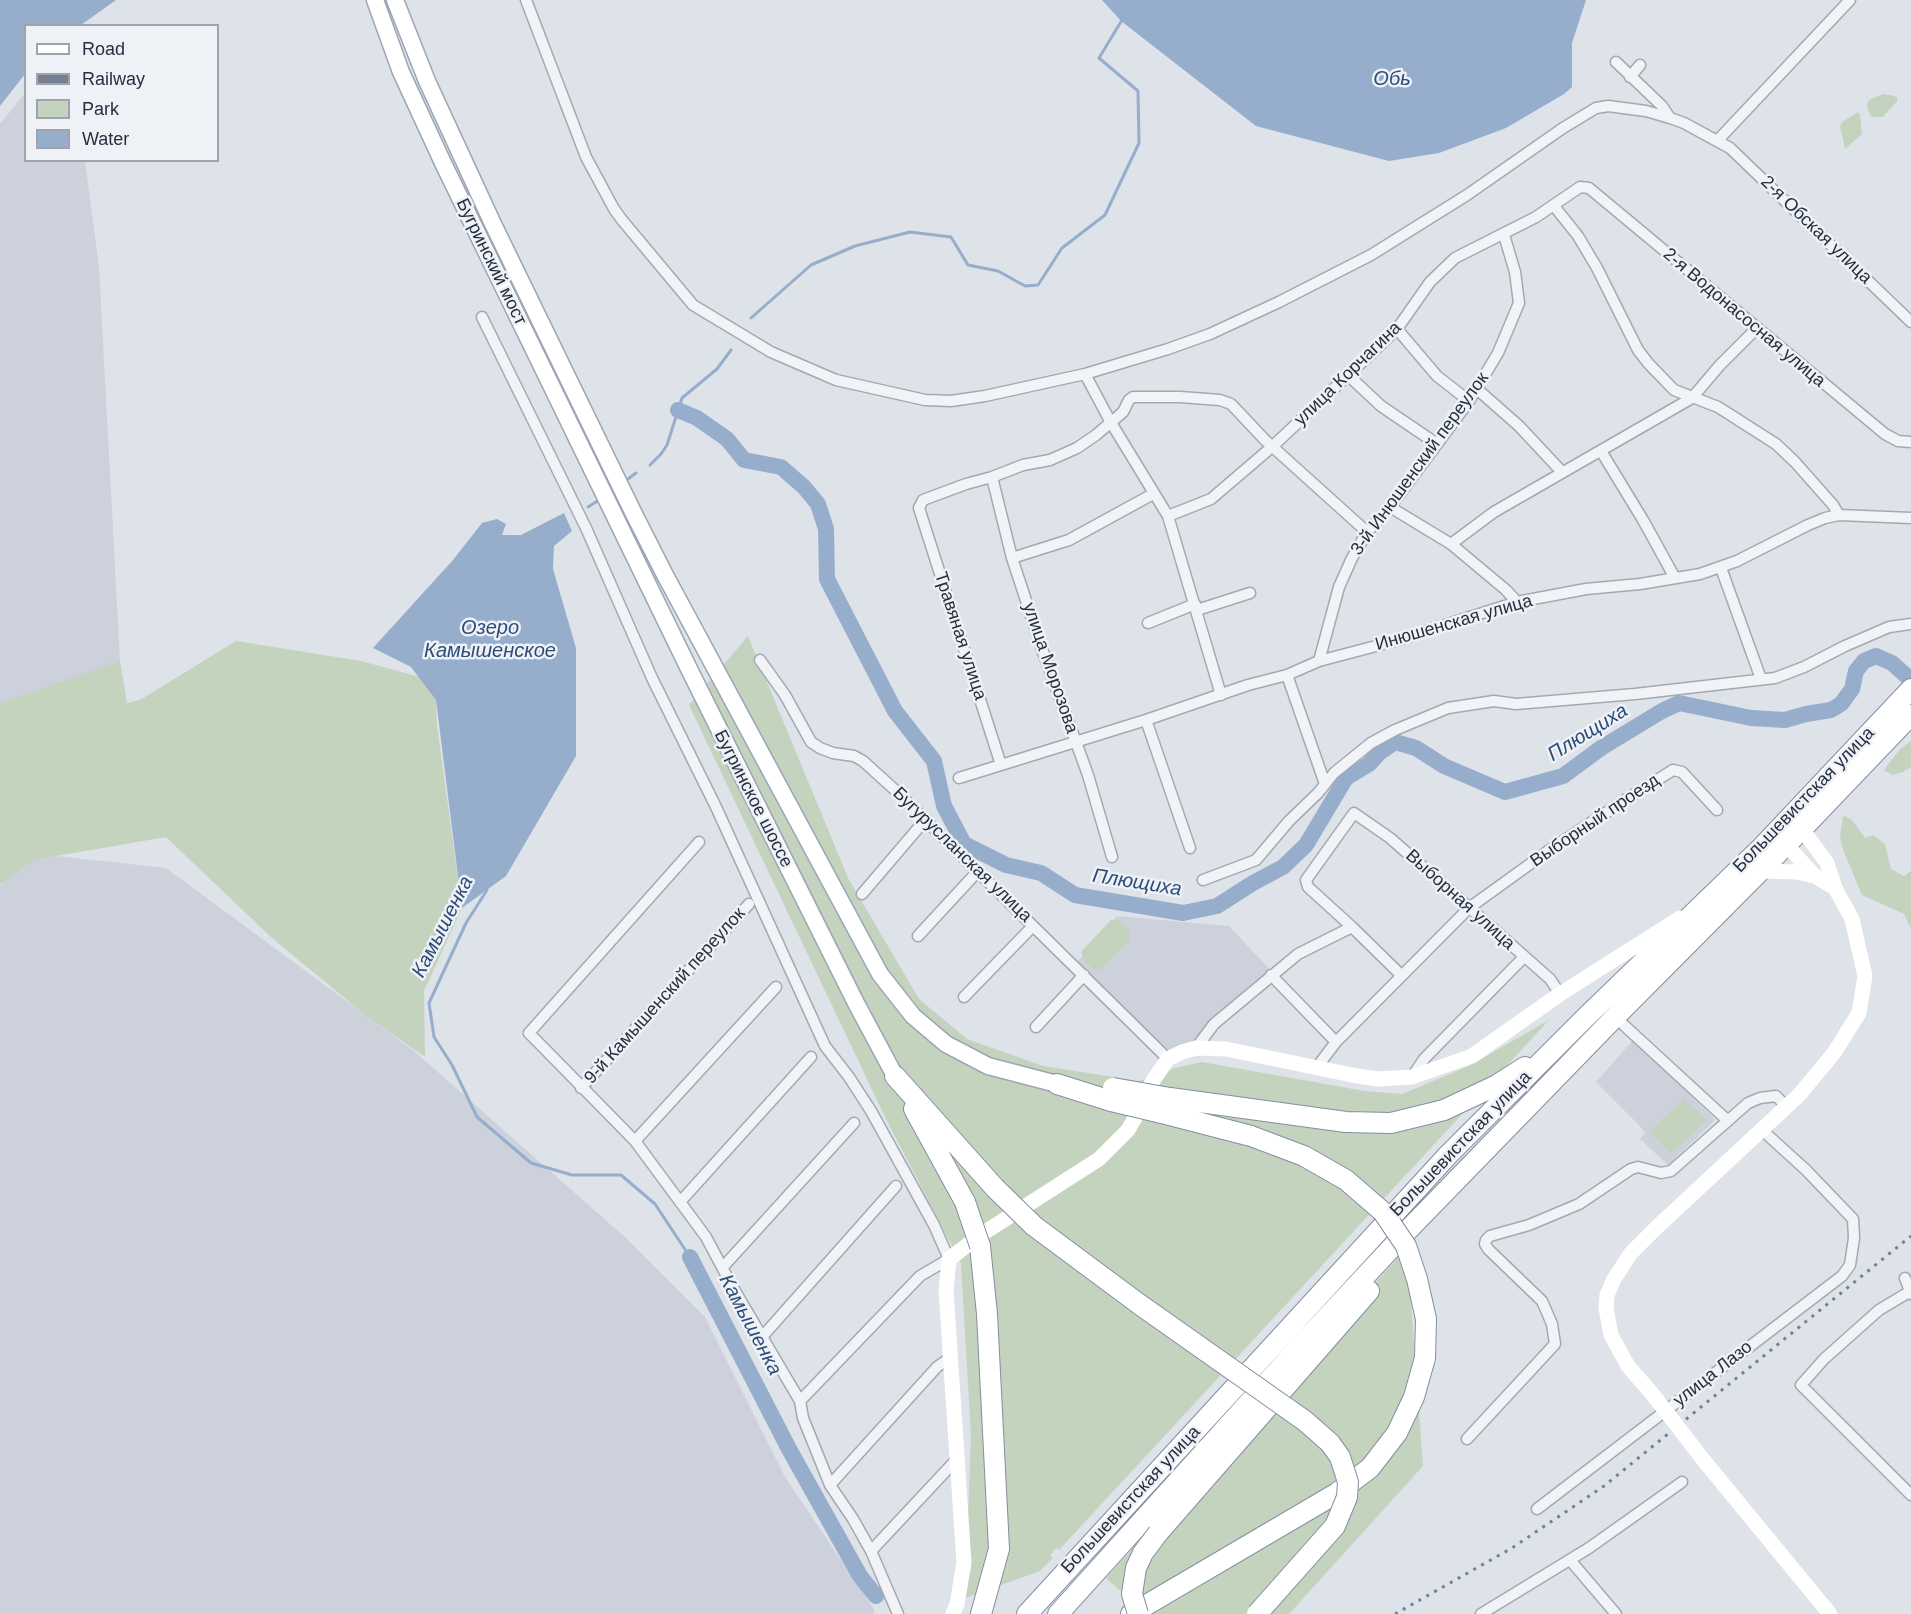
<!DOCTYPE html>
<meta charset="utf-8">
<style>
body{margin:0}
#map{position:relative;width:1911px;height:1614px;overflow:hidden;background:#dee2e9;font-family:Helvetica,sans-serif}
canvas{display:block}
.legend{position:absolute;left:24px;top:24px;width:195px;height:138px;box-sizing:border-box;background:#eef1f6;border:2px solid #9ea3ae;margin:0;padding:8px 10px;list-style:none;font-size:18px;color:#262f41}
.legend li{display:flex;align-items:center;gap:12px;height:30px}
.legend b{width:30px;border:2px solid #9ea3ae}
</style>
<div id="map">
<canvas width="1911" height="1614"></canvas>
<ul class="legend">
<li><b style="height:8px;background:#fff"></b>Road</li>
<li><b style="height:8px;background:#768094"></b>Railway</li>
<li><b style="height:16px;background:#c3d3be"></b>Park</li>
<li><b style="height:16px;background:#96aecc"></b>Water</li>
</ul>
</div>
<script>
const ctx = document.querySelector('canvas').getContext('2d');
ctx.lineJoin = 'round';
function fillPath(path, color) { ctx.fillStyle = color; ctx.fill(path, 'evenodd'); }
const poly = rows => new Path2D(rows.map(r => 'M' + r).join(''));
function trace(path, color, width, dash) { ctx.strokeStyle = color; ctx.lineWidth = width; ctx.lineCap = dash ? 'butt' : 'round'; ctx.setLineDash(dash || []); ctx.stroke(path); }
function label(font, color, halo, rows, align = 'center') {
  ctx.font = font + ' Helvetica,sans-serif'; ctx.lineWidth = 5; ctx.setLineDash([]); ctx.textBaseline = 'middle'; ctx.strokeStyle = halo; ctx.fillStyle = color; for (const [text, x, y, turn = 0] of rows) {
    ctx.save(); ctx.translate(x, y); ctx.rotate((+turn || 0) * Math.PI / 180); ctx.textAlign = isNaN(turn) ? turn : align; if (halo) ctx.strokeText(text, 0, 0); ctx.fillText(text, 0, 0); ctx.restore();
  }
}
fillPath(poly([
 [25,93,26,160,85,161,99,268,120,661,0,707,0,124],
 [29,853,166,868,414,1051,627,1239,705,1317,785,1477,874,1609,874,1614,0,1614,0,885],
 [1117,916,1229,926,1273,973,1186,1053,1172,1052,1071,969],
 [1634,1039,1715,1120,1668,1165,1640,1139,1645,1133,1639,1125,1596,1082]
]), '#ccd1db');
fillPath(poly([
 [1883,94,1895,96,1897,97,1897,101,1883,117,1872,117,1868,111,1867,104,1869,100],
 [1858,112,1860,114,1862,134,1845,149,1840,126,1842,122],
 [748,636,848,878,919,999,967,1039,1043,1066,1139,1081,1175,1068,1202,1062,1364,1091,1402,1094,1469,1066,1549,1020,1059,1550,1056,1548,1050,1556,1053,1558,1040,1571,965,1598,971,1436,961,1263,888,1123,689,705],
 [236,641,361,661,420,677,436,700,437,725,462,908,424,991,425,1057,365,1015,271,937,166,837,33,860,0,884,0,703,120,661,127,703,140,700],
 [1911,741,1911,767,1903,772,1892,775,1884,770,1900,749],
 [1843,815,1852,820,1865,838,1873,835,1885,844,1891,869,1904,876,1911,871,1911,929,1904,914,1862,895,1844,852,1840,838],
 [1111,920,1119,920,1130,932,1130,939,1100,970,1093,969,1084,960,1081,952],
 [1684,1099,1706,1120,1671,1154,1650,1132],
 [1407,1248,1423,1466,1289,1614,1146,1614,1106,1578]
]), '#c3d3be');
fillPath(poly([
 [0,0,116,0,81,25,26,26,25,74,0,106],
 [1102,0,1586,0,1572,43,1572,87,1564,94,1506,128,1439,153,1389,161,1256,126,1121,21],
 [564,513,572,531,554,546,553,569,576,648,576,756,506,876,462,908,436,700,411,667,373,648,453,560,482,523,497,519,506,524,502,535,521,535]
]), '#96aecc');
trace(poly([
 [751,318,811,265,855,246,910,232,951,237,968,265,998,271,1025,286,1038,285,1062,248,1105,215,1139,143,1138,91,1099,58,1122,20],
 [650,465,661,454,667,445,682,398,717,369,731,350],
 [624,482,636,473],
 [588,507,599,500],
 [487,890,466,923,429,1003,434,1037,452,1065,477,1117,531,1163,572,1175,621,1175,655,1204,690,1257]
]), '#96aecc', 3);
trace(poly([
 [678,410,697,418,727,439,744,460,781,467,804,487,818,504,826,529,827,579,895,711,934,761,944,806,964,844,1006,865,1041,873,1075,895,1183,913,1217,906,1253,883,1283,867,1306,845,1346,778,1369,764,1379,753,1395,742,1416,748,1444,766,1505,792,1563,776,1601,748,1662,711,1679,703,1751,718,1785,720,1806,714,1831,710,1841,704,1852,689,1856,671,1864,661,1876,656,1892,663,1911,680],
 [690,1257,789,1449,860,1576,876,1596]
]), '#96aecc', 16);
const street = poly([
 [526,0,586,157,614,209,622,220,693,305,771,352,836,380,925,400,951,401,985,396,1085,374,1168,349,1210,334,1279,302,1371,255,1467,195,1563,128,1596,108,1608,106,1646,111,1670,118,1684,123,1730,148,1911,322],
 [1616,62,1662,106,1670,118],
 [1630,77,1640,65],
 [1718,140,1850,0],
 [1554,206,1578,236,1597,268,1638,350,1648,363,1674,390,1718,407,1776,444,1795,462,1833,505,1839,515],
 [482,317,586,528,652,678,716,807,825,1046,849,1077,871,1111,934,1225,949,1259,920,1276,800,1401],
 [1397,329,1437,376,1469,401],
 [1085,374,1110,421,1168,516,1221,695],
 [1349,376,1381,406,1437,444],
 [1477,389,1519,426,1562,472],
 [1601,451,1643,520,1675,578],
 [992,477,1012,558,1043,652,1088,775,1112,857],
 [1390,507,1451,544],
 [1168,516,1211,499,1273,446,1397,329,1430,282,1455,258,1536,217,1580,187,1589,188,1885,434,1898,441,1911,442],
 [1012,558,1069,540,1153,494],
 [1721,568,1761,679],
 [1517,602,1506,590,1451,544,1494,512,1692,398,1720,365,1757,328],
 [1197,610,1250,593],
 [1148,623,1195,604],
 [760,660,785,695,811,742,820,748,833,753,854,756,863,761,895,790,1168,1059],
 [1319,661,1339,587,1352,558,1367,532,1390,507,1469,401,1498,353,1519,303,1515,272,1504,235],
 [1287,675,1325,784],
 [1146,720,1190,848],
 [1001,765,919,508,923,500,966,484,992,477,1023,465,1050,460,1077,448,1096,435,1123,412,1129,400,1133,397,1180,397,1220,400,1231,404,1265,440,1367,532],
 [959,778,1146,720,1248,685,1287,675,1319,661,1395,641,1517,602,1586,589,1640,584,1700,574,1737,561,1808,525,1825,518,1839,515,1911,518],
 [699,842,529,1033,635,1141,706,1237,732,1286,800,1401,803,1418,830,1485,853,1519,871,1551,898,1614],
 [1203,880,1256,860,1289,821,1318,793,1334,773,1371,743,1395,730,1448,708,1494,701,1516,704,1635,694,1775,678,1804,667,1845,646,1889,627,1911,624],
 [862,894,926,819],
 [918,936,978,871],
 [1271,975,1336,1042],
 [1401,975,1352,927,1308,887,1306,880,1354,813,1390,838,1429,872,1550,979,1560,994],
 [964,997,1033,926],
 [1615,1017,1727,1120],
 [1036,1027,1084,975],
 [1196,1048,1214,1024,1298,954,1352,927],
 [1317,1067,1336,1042,1469,908,1548,851,1630,797,1673,770,1682,772,1717,810],
 [1412,1077,1424,1059,1524,957],
 [581,1088,749,904],
 [635,1141,776,987],
 [680,1202,811,1057],
 [723,1267,854,1123],
 [1905,1278,1911,1294],
 [1909,1292,1879,1310,1824,1359,1801,1385,1911,1495],
 [762,1337,896,1186],
 [1467,1439,1555,1344,1552,1324,1542,1301,1488,1249,1485,1244,1486,1240,1490,1236,1529,1225,1579,1204,1631,1169,1638,1167,1661,1173,1671,1171,1748,1103,1760,1098,1776,1096,1787,1107],
 [830,1485,937,1367,951,1357],
 [1537,1509,1842,1276,1850,1265,1854,1238,1853,1219,1806,1170,1762,1130],
 [871,1551,957,1459],
 [1570,1560,1616,1614],
 [1481,1614,1589,1548,1682,1482]
]);
const primary = poly([
 [375,0,401,72,443,163,691,673,857,1005,895,1076],
 [395,0,427,81,493,224,633,512,665,575,880,974,913,1016,946,1044,988,1066,1057,1084]
]);
const highway = poly([
 [895,1076,995,1188],
 [1057,1084,1111,1101],
 [1170,1098,1346,1122,1391,1123,1444,1110,1497,1085,1525,1067],
 [914,1109,965,1202],
 [1166,1114,1251,1136],
 [980,1246,987,1314,999,1549,981,1614],
 [1158,1533,1369,1291],
 [1027,1614,1448,1155,1588,1015,1760,849,1911,689],
 [1058,1614,1300,1346,1409,1229,1615,1017,1803,828,1911,715],
 [1131,1614,1337,1493,1370,1468,1397,1433,1414,1397,1425,1358,1426,1319]
]);
trace(street, '#a3a9b3', 13);
trace(primary, '#9ca6b6', 19);
trace(highway, '#848ea1', 22);
trace(street, '#f1f3f7', 10);
trace(poly([
 [1780,838,1815,876,1835,888],
 [1761,871,1797,872,1814,876],
 [1654,1396,1628,1366,1611,1335,1606,1308,1607,1295,1614,1279,1631,1253,1656,1228,1799,1095,1834,1053,1859,1013,1865,976,1852,919,1835,888,1827,863,1796,821],
 [1705,1462,1830,1614],
 [953,1614,957,1604,964,1563,946,1291,949,1259,982,1234,1099,1159,1128,1130,1142,1106,1152,1082,1168,1059,1182,1052,1196,1048,1226,1049,1357,1076,1378,1079,1412,1077,1472,1056,1560,994,1680,918]
]), '#fff', 15);
trace(primary, '#fff', 16);
trace(highway, '#fff', 20);
trace(poly([
 [1395,1614,1512,1548,1604,1486,1911,1236]
]), '#768094', 3, [3, 6]);
const highwayBridge = poly([
 [1113,1088,1170,1098],
 [1111,1101,1166,1114],
 [1251,1136,1304,1156,1346,1180,1383,1212,1406,1246,1417,1279,1426,1319],
 [995,1188,1034,1226,1139,1304,1305,1421,1330,1443,1340,1457,1348,1482,1347,1497,1335,1526,1257,1614],
 [965,1202,980,1246],
 [1138,1614,1132,1594,1136,1568,1143,1553,1158,1533]
]);
trace(highwayBridge, '#848ea1', 22, []);
trace(poly([
 [1654,1396,1705,1462]
]), '#fff', 15);
trace(highwayBridge, '#fff', 20);
label('18px', '#262f41', '#eef1f6', [
 ["2-я Обская улица",1816,230,44],
 ["Бугринский мост",491,262,64],
 ["2-я Водонасосная улица",1744,318,40],
 ["улица Корчагина",1348,374,-44],
 ["3-й Инюшенский переулок",1420,464,-54],
 ["Инюшенская улица",1454,623,-16],
 ["Травяная улица",960,636,72],
 ["улица Морозова",1050,668,71],
 ["Бугринское шоссе",753,799,63],
 ["Большевистская улица",1804,800,-46],
 ["Выборный проезд",1595,821,-34],
 ["Бугурусланская улица",962,855,44],
 ["Выборная улица",1460,900,42],
 ["9-й Камышенский переулок",665,996,-48],
 ["Большевистская улица",1461,1144,-46],
 ["улица Лазо",1713,1374,-38],
 ["Большевистская улица",1131,1500,-47]
]);
label('italic 20px', '#2d4c78', '#eef1f6', [
 ["Обь",1392,79],
 ["Озеро",490,628],
 ["Камышенское",490,651],
 ["Плющиха",1588,733,-32],
 ["Плющиха",1137,883,9],
 ["Камышенка",443,927,-63],
 ["Камышенка",750,1325,62]
]);
</script>
